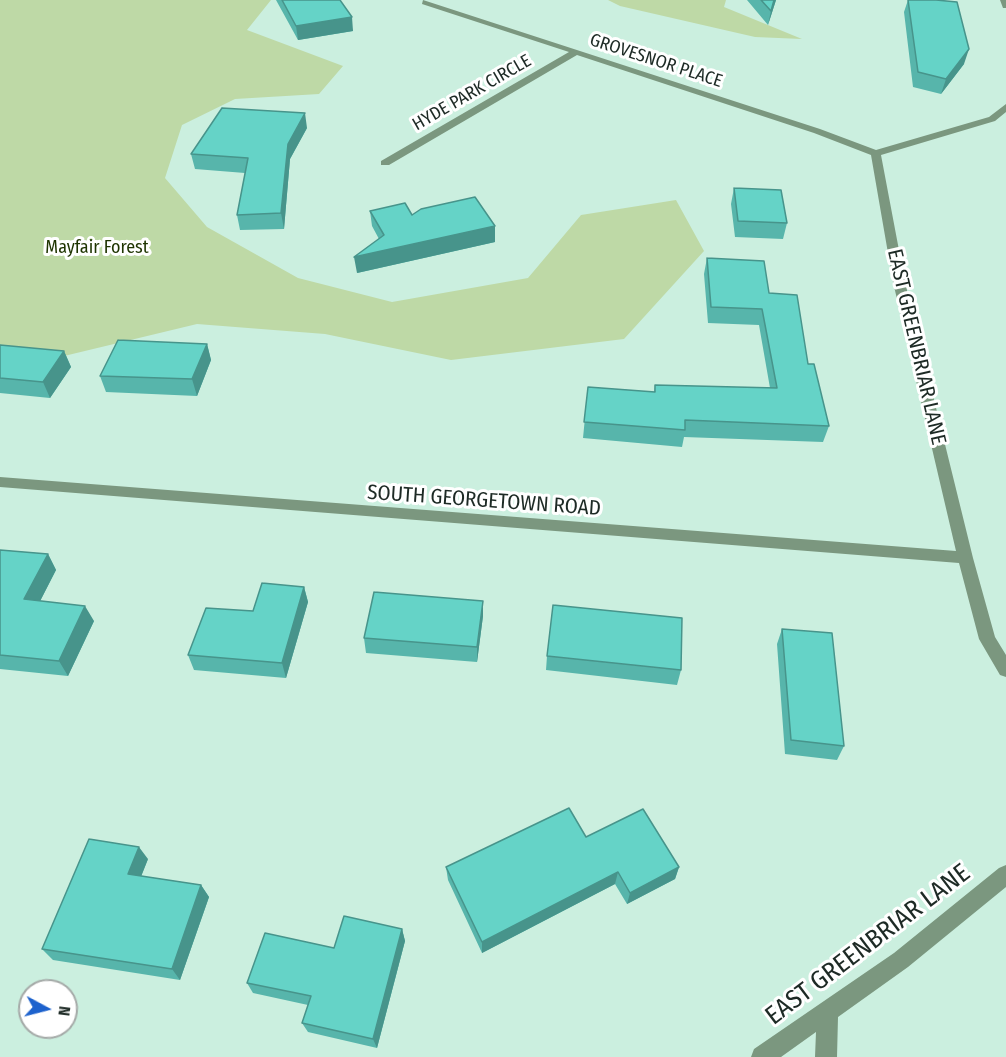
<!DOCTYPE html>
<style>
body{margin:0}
#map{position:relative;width:1006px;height:1057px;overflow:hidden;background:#cbefdf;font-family:"Fira Sans Condensed",sans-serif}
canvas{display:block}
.north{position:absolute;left:18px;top:979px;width:60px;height:60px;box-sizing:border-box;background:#fff;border:2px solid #a5aaa8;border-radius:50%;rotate:97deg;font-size:16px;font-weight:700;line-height:24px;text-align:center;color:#1d2a25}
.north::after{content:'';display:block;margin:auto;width:21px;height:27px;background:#1d62cd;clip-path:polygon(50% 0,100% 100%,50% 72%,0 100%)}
</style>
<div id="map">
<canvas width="1006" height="1057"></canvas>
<div class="north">N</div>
</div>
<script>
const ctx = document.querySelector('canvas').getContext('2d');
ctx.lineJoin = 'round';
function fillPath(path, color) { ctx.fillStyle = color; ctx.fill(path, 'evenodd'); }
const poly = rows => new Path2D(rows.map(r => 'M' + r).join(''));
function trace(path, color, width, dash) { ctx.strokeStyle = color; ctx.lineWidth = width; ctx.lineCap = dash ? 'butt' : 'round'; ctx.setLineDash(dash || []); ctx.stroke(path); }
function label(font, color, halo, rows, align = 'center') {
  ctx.font = font + ' "Fira Sans Condensed",sans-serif'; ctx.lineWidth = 6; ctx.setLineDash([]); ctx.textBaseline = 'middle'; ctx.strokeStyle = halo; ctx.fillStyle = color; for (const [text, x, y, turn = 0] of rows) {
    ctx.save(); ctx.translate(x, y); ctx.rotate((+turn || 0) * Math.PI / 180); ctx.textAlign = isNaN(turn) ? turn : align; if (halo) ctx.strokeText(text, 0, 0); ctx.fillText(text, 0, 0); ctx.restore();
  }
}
fillPath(poly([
 [0,0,271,0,247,30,343,66,319,94,235,99,182,125,165,178,207,227,298,278,392,302,528,278,581,215,676,200,704,251,624,339,451,360,325,334,197,324,35,363,0,384],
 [608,0,726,0,724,7,802,39,755,37,620,6]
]), '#bed9a6');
fillPath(poly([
 [423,0,820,129,876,150,989,117,1006,104,1006,112,995,121,881,155,905,282,973,558,995,637,1006,655,1006,677,1000,675,979,639,959,563,0,487,0,477,956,551,893,282,871,155,814,133,577,55,389,165,381,165,381,161,569,52,422,4,423,0],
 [1000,0,1006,0,1006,8,1003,8,1000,0],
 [1006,865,1006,887,908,967,838,1017,837,1057,815,1057,816,1032,781,1057,751,1057,754,1049,894,953,999,868,1006,865]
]), '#7b977f');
fillPath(poly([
 [276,0,340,0,353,31,298,40],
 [747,0,776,0,768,25],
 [908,0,936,0,964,64,941,94,913,87,904,12],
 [307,128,290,159,284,229,240,230,237,215,245,173,195,169,191,154],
 [734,188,787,223,783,239,735,237,731,204],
 [370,211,412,215,495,242,357,273,379,239,372,226],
 [707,258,769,293,808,364,829,426,823,442,684,437,682,447,583,438,588,387,654,392,655,385,770,388,759,325,708,323,704,274],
 [207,344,211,360,197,396,106,392,100,376],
 [0,345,64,351,71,367,50,398,0,393],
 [0,550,48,554,56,570,40,601,94,621,68,676,0,669],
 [304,587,308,602,286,678,194,670,188,655,253,611],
 [483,616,477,662,366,653,364,638],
 [782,629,844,746,837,760,785,754,777,644],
 [547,656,681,670,677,685,546,670],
 [586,837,679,867,675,879,627,904,615,884,482,953,448,880,446,867],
 [148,859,141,876,201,885,209,897,180,980,53,960,42,949],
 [402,929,405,941,377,1048,308,1032,302,1023,308,1005,253,993,247,983,334,948]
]), '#57b5ab');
fillPath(poly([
 [774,0,776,0,768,25,771,11],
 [352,17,353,31,298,40,296,26],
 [969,49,964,64,941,94,946,79],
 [305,113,307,128,290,159,284,229,281,213,288,144],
 [495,226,495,242,357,273,354,257],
 [207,344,211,360,197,396,192,379],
 [64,351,71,367,50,398,43,382],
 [48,554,56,570,33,615,24,599],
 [304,587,308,602,286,678,282,663],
 [483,601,483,616,477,662,477,647],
 [85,606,94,621,68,676,59,661],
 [139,847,148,859,137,887,128,874],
 [679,867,675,879,627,904,630,893],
 [618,872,615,884,482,953,482,942],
 [201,885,209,897,180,980,172,969],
 [402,929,405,941,377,1048,373,1039]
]), '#47948b');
const building = poly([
 [282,0,340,0,352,17,296,26,282,0],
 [761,0,774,0,771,11,761,0],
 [908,0,936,0,957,2,969,49,946,79,918,72,908,0],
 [222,108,305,113,288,144,281,213,237,215,248,158,191,154,222,108],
 [734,188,781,190,787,223,738,221,734,188],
 [475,197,495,226,354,257,384,235,370,211,405,203,412,215,421,209,475,197],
 [707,258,764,261,769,293,797,295,808,364,814,364,829,426,685,420,685,430,584,422,588,387,655,392,655,385,777,388,762,309,711,307,707,258],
 [118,340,207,344,192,379,100,376,118,340],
 [0,345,64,351,43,382,0,378,0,345],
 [0,550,48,554,24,599,85,606,59,661,0,655,0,550],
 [262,583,304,587,282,663,188,655,206,608,253,611,262,583],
 [374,592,483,601,477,647,364,638,374,592],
 [553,605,682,618,681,670,547,656,553,605],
 [782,629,832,633,844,746,791,740,782,629],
 [569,808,586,837,643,809,679,867,630,893,618,872,482,942,446,867,569,808],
 [89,839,139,847,128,874,201,885,172,969,42,949,89,839],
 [344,916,402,929,373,1039,302,1023,311,996,247,983,265,933,334,948,344,916]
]);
fillPath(building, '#65d3c7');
trace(building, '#47948b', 1.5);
label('18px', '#1d2a25', '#fff', [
 ["GROVESNOR PLACE",656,61,18],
 ["HYDE PARK CIRCLE",472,93,-30]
]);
label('18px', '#1e3400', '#fff', [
 ["Mayfair Forest",97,248]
]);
label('21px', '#1d2a25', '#fff', [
 ["EAST GREENBRIAR LANE",916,347,77],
 ["SOUTH GEORGETOWN ROAD",484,501,4]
]);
label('26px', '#1d2a25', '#fff', [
 ["EAST GREENBRIAR LANE",868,945,-37]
]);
</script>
